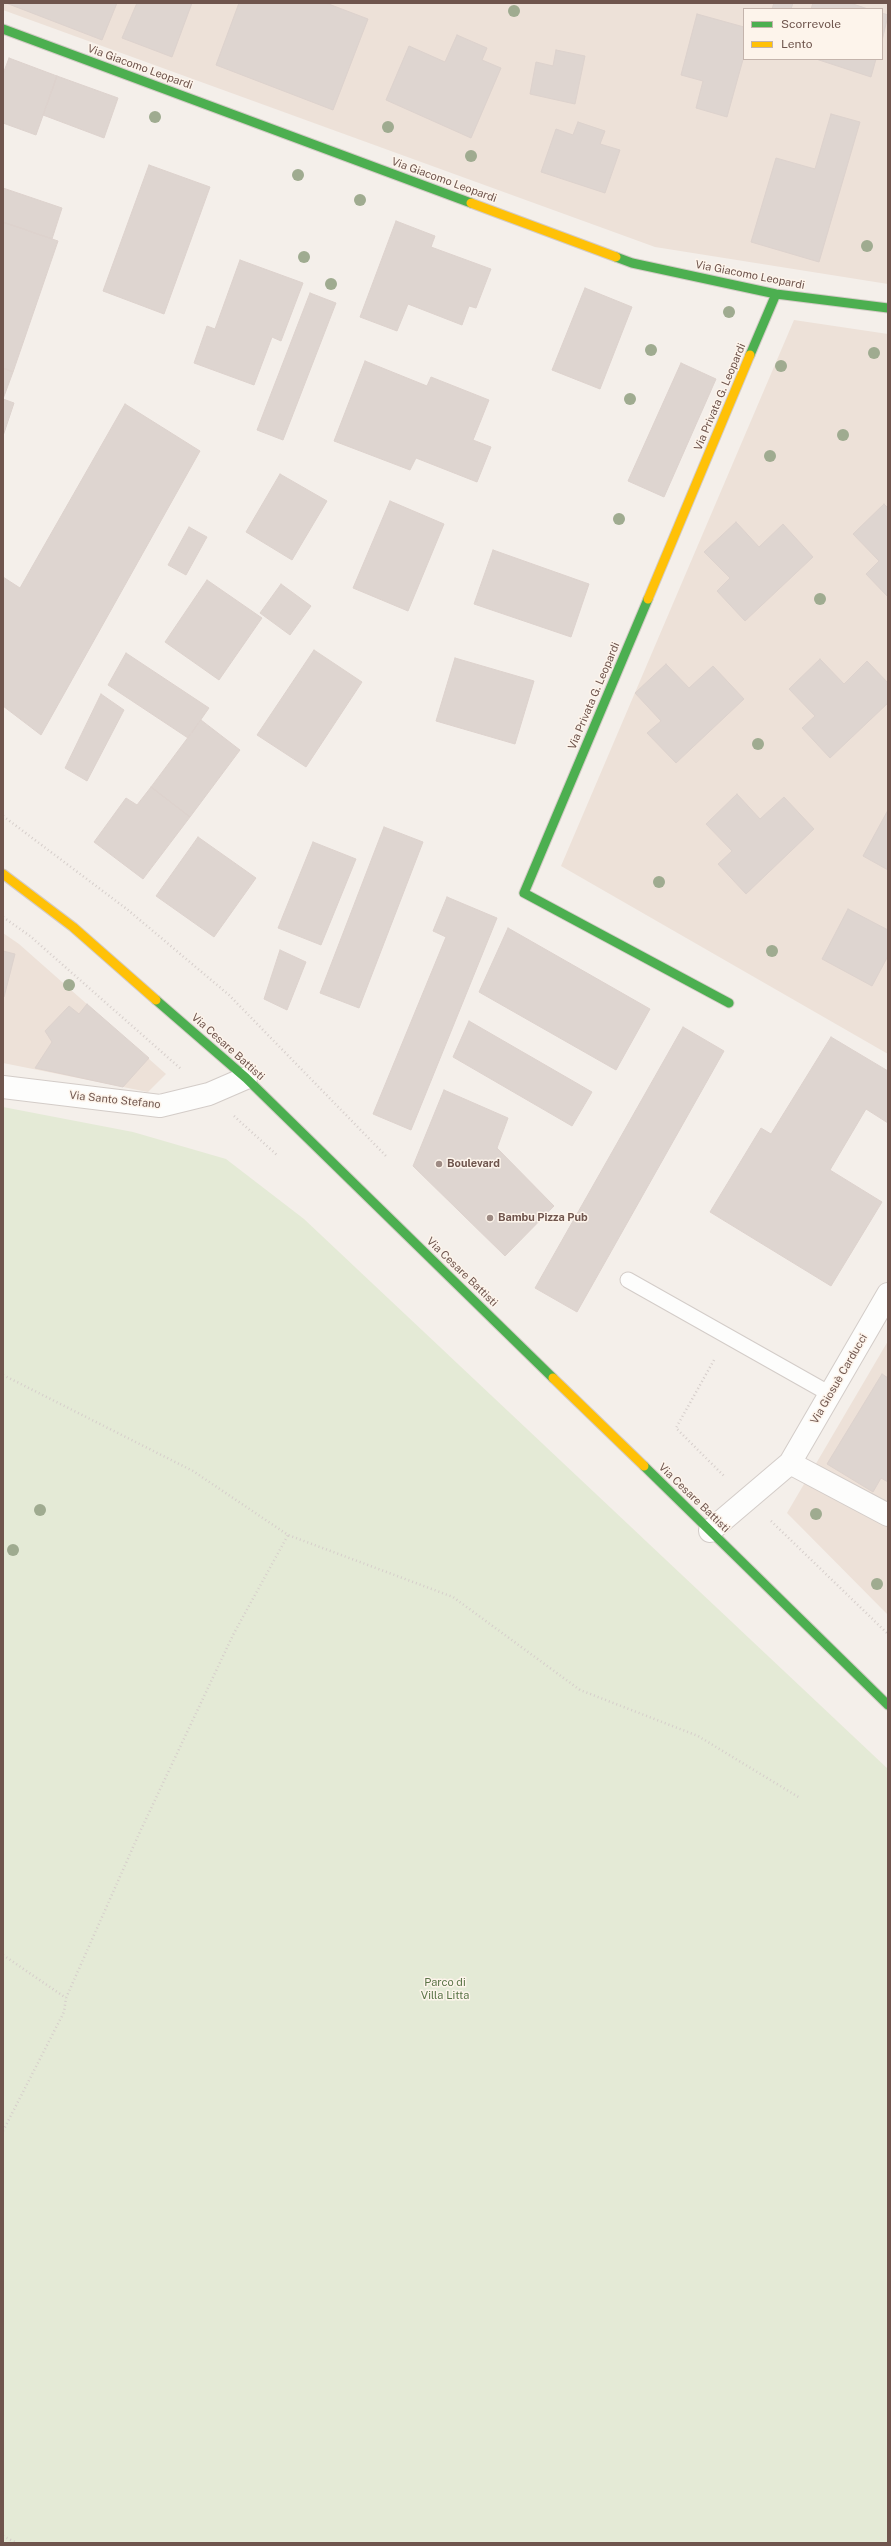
<!DOCTYPE html>
<meta charset="utf-8">
<style>
body{margin:0}
#map{position:relative;width:891px;height:2546px;overflow:hidden;background:#f4efea;font-family:"Public Sans",sans-serif}
canvas{display:block}
.frame{position:absolute;inset:0;border:4px solid #6f554d;pointer-events:none}
.legend{position:absolute;left:743px;top:8px;width:140px;height:52px;box-sizing:border-box;background:#fdf4eb;border:1px solid #c4b4ac;margin:0;padding:5px 7px;list-style:none;font-size:12px;color:#6f554d}
.legend li{display:flex;align-items:center;gap:8px;height:20px}
.legend b{width:20px;border:1px solid #c4b4ac}
</style>
<div id="map">
<canvas width="891" height="2546"></canvas>
<div class="frame"></div>
<ul class="legend">
<li><b style="height:5px;background:#4caf50"></b>Scorrevole</li>
<li><b style="height:5px;background:#ffc107"></b>Lento</li>
</ul>
</div>
<script>
const ctx = document.querySelector('canvas').getContext('2d');
ctx.lineJoin = 'round';
function fillPath(path, color) { ctx.fillStyle = color; ctx.fill(path, 'evenodd'); }
const poly = rows => new Path2D(rows.map(r => 'M' + r).join(''));
function trace(path, color, width, dash) { ctx.strokeStyle = color; ctx.lineWidth = width; ctx.lineCap = dash ? 'butt' : 'round'; ctx.setLineDash(dash || []); ctx.stroke(path); }
function label(font, color, halo, rows, align = 'center') {
  ctx.font = font + ' "Public Sans",sans-serif'; ctx.lineWidth = 3; ctx.setLineDash([]); ctx.textBaseline = 'middle'; ctx.strokeStyle = halo; ctx.fillStyle = color; for (const [text, x, y, turn = 0] of rows) {
    ctx.save(); ctx.translate(x, y); ctx.rotate((+turn || 0) * Math.PI / 180); ctx.textAlign = isNaN(turn) ? turn : align; if (halo) ctx.strokeText(text, 0, 0); ctx.fillText(text, 0, 0); ctx.restore();
  }
}
fillPath(poly([
 [3,3,888,3,888,284,655,247,3,10],
 [744,9,882,9,882,59,744,59],
 [794,320,888,334,888,1054,561,866],
 [3,933,19,944,166,1074,148,1092,3,1063],
 [888,1341,888,1615,787,1513]
]), '#ede1d8');
fillPath(poly([
 [3,1107,133,1132,226,1159,304,1219,888,1769,888,2543,3,2543]
]), '#e4ead6');
const building = poly([
 [6,3,117,3,102,40,6,3],
 [137,3,192,3,172,57,122,38,137,3],
 [239,3,326,3,368,19,333,110,216,65,239,3],
 [774,3,793,3,791,9,772,9,774,3],
 [813,3,850,3,868,9,811,9,813,3],
 [882,13,888,15,882,41,882,13],
 [697,14,744,27,744,56,727,117,696,108,703,81,681,75,697,14],
 [457,35,487,48,482,60,501,68,471,138,386,100,409,46,445,62,457,35],
 [556,50,585,56,575,104,530,94,536,62,553,66,556,50],
 [9,58,57,76,36,135,3,123,3,74,9,58],
 [816,59,876,59,871,77,816,59],
 [57,76,118,98,104,138,43,115,57,76],
 [831,114,860,122,819,262,751,242,776,158,815,169,831,114],
 [578,122,605,131,600,144,620,150,605,193,541,172,556,129,573,135,578,122],
 [149,165,210,187,164,314,103,291,149,165],
 [3,188,62,208,52,239,3,222,3,188],
 [396,221,435,236,431,247,491,269,476,308,469,306,462,325,408,304,397,331,360,317,396,221],
 [3,222,58,241,13,372,3,368,3,222],
 [240,260,303,283,281,341,272,337,254,385,194,363,207,326,215,329,240,260],
 [585,288,632,307,600,389,552,370,585,288],
 [310,293,336,303,283,440,257,430,310,293],
 [365,361,427,386,431,377,489,400,473,440,491,447,477,482,416,458,410,470,334,441,365,361],
 [681,363,716,379,664,497,628,481,681,363],
 [3,368,13,372,3,399,14,403,3,436,3,368],
 [125,404,200,451,41,735,3,706,3,577,20,588,125,404],
 [280,474,327,501,292,560,246,532,280,474],
 [390,501,444,524,408,611,353,588,390,501],
 [884,504,888,508,888,597,866,574,879,561,853,534,884,504],
 [736,522,759,547,783,524,813,557,745,621,717,591,730,578,704,552,736,522],
 [189,527,207,537,186,575,168,565,189,527],
 [493,550,589,584,571,637,474,604,493,550],
 [207,580,262,618,219,680,165,642,207,580],
 [281,584,311,606,290,635,260,613,281,584],
 [314,650,362,682,306,767,257,735,314,650],
 [126,653,209,708,188,738,108,685,126,653],
 [455,658,534,681,515,744,436,721,455,658],
 [820,659,844,684,867,661,888,683,888,703,830,758,802,728,815,716,789,689,820,659],
 [666,664,689,688,713,666,744,699,676,763,647,733,661,721,635,693,666,664],
 [101,694,124,710,87,781,65,768,101,694],
 [201,720,240,750,190,817,151,787,201,720],
 [151,787,190,817,143,879,94,842,126,798,137,805,151,787],
 [737,794,760,819,784,797,814,829,746,894,718,864,732,851,706,824,737,794],
 [888,810,888,870,863,856,888,810],
 [384,827,423,842,359,1008,320,993,384,827],
 [198,837,256,878,214,937,156,896,198,837],
 [313,842,356,859,321,945,278,928,313,842],
 [447,897,497,918,411,1130,373,1114,446,937,433,931,447,897],
 [848,909,888,930,888,956,872,986,822,959,848,909],
 [508,928,650,1009,616,1070,479,992,508,928],
 [280,950,306,962,287,1010,264,999,280,950],
 [3,951,15,954,4,997,3,997,3,951],
 [87,1004,149,1058,123,1087,35,1068,52,1042,45,1031,69,1006,79,1014,87,1004],
 [469,1021,592,1092,572,1126,453,1057,469,1021],
 [683,1027,724,1051,577,1312,535,1288,683,1027],
 [831,1037,888,1071,888,1123,866,1109,830,1170,882,1202,831,1286,710,1212,761,1128,771,1134,831,1037],
 [444,1090,508,1118,497,1148,554,1206,505,1256,413,1166,444,1090],
 [882,1374,888,1378,888,1482,881,1478,873,1492,827,1464,882,1374]
]);
fillPath(building, '#ded5d0');
trace(building, '#ddd2cd', 1);
const lane = poly([
 [628,1280,830,1394]
]);
const street = poly([
 [3,1087,160,1106,209,1094,246,1078],
 [790,1463,888,1515],
 [710,1531,790,1463,888,1294]
]);
const fast = poly([
 [3,29,471,203],
 [616,257,632,263,776,294,888,308],
 [750,355,776,294],
 [648,599,524,893,729,1003],
 [156,1000,246,1078,553,1378],
 [644,1466,888,1705]
]);
const slow = poly([
 [471,203,616,257],
 [648,599,750,355],
 [3,874,73,927,156,1000],
 [553,1378,644,1466]
]);
trace(lane, '#d3ccc8', 17);
trace(street, '#d3ccc8', 24);
trace(fast, '#d3cbc6', 11);
trace(slow, '#d3cbc6', 11);
trace(poly([
 [3,816,128,910,229,995,386,1156],
 [3,917,30,936,181,1069],
 [234,1116,278,1156],
 [714,1360,676,1428,725,1477],
 [3,1375,193,1471,288,1535,453,1597,580,1690,698,1736,800,1798],
 [771,1521,888,1634],
 [3,1955,66,1998],
 [3,2131,64,2012,66,1998,138,1836,233,1635,288,1535],
 [3,2536,17,2543]
]), '#d6cecb', 2.5, [1, 3]);
trace(lane, '#fdfdfc', 15);
trace(street, '#fdfdfc', 22);
trace(fast, '#4caf50', 9);
trace(slow, '#ffc107', 9);
ctx.fillStyle = '#9fab90';
for (const [x, y] of [
 [514,11],
 [155,117],
 [388,127],
 [471,156],
 [298,175],
 [360,200],
 [867,246],
 [304,257],
 [331,284],
 [729,312],
 [651,350],
 [874,353],
 [781,366],
 [630,399],
 [843,435],
 [770,456],
 [619,519],
 [820,599],
 [758,744],
 [659,882],
 [772,951],
 [69,985],
 [40,1510],
 [816,1514],
 [13,1550],
 [877,1584]
]) { ctx.beginPath(); ctx.arc(x, y, 6, 0, 2 * Math.PI); ctx.fill(); }
for (const [x, y, r, color] of [
 [439,1164,4,"#9e8b84"],
 [490,1218,4,"#9e8b84"]
]) { const dot = new Path2D(); dot.arc(x, y, r, 0, 2 * Math.PI); ctx.fillStyle = color; ctx.fill(dot); trace(dot, '#fdf4eb', 1.5); }
label('11px', '#6f554d', '#fdf4eb', [
 ["Via Giacomo Leopardi",140,67,20],
 ["Via Giacomo Leopardi",444,180,20],
 ["Via Giacomo Leopardi",750,275,11],
 ["Via Privata G. Leopardi",720,397,-67],
 ["Via Privata G. Leopardi",594,696,-67],
 ["Via Cesare Battisti",228,1047,42],
 ["Via Santo Stefano",115,1100,6],
 ["Via Cesare Battisti",462,1272,44],
 ["Via Giosuè Carducci",839,1379,-60],
 ["Via Cesare Battisti",694,1498,44]
]);
label('bold 11px', '#6f554d', '#fdf4eb', [
 ["Boulevard",447,1164],
 ["Bambu Pizza Pub",498,1218]
], 'left');
label('11px', '#5a7447', '#fdf4eb', [
 ["Parco di",445,1983],
 ["Villa Litta",445,1996]
]);
</script>
